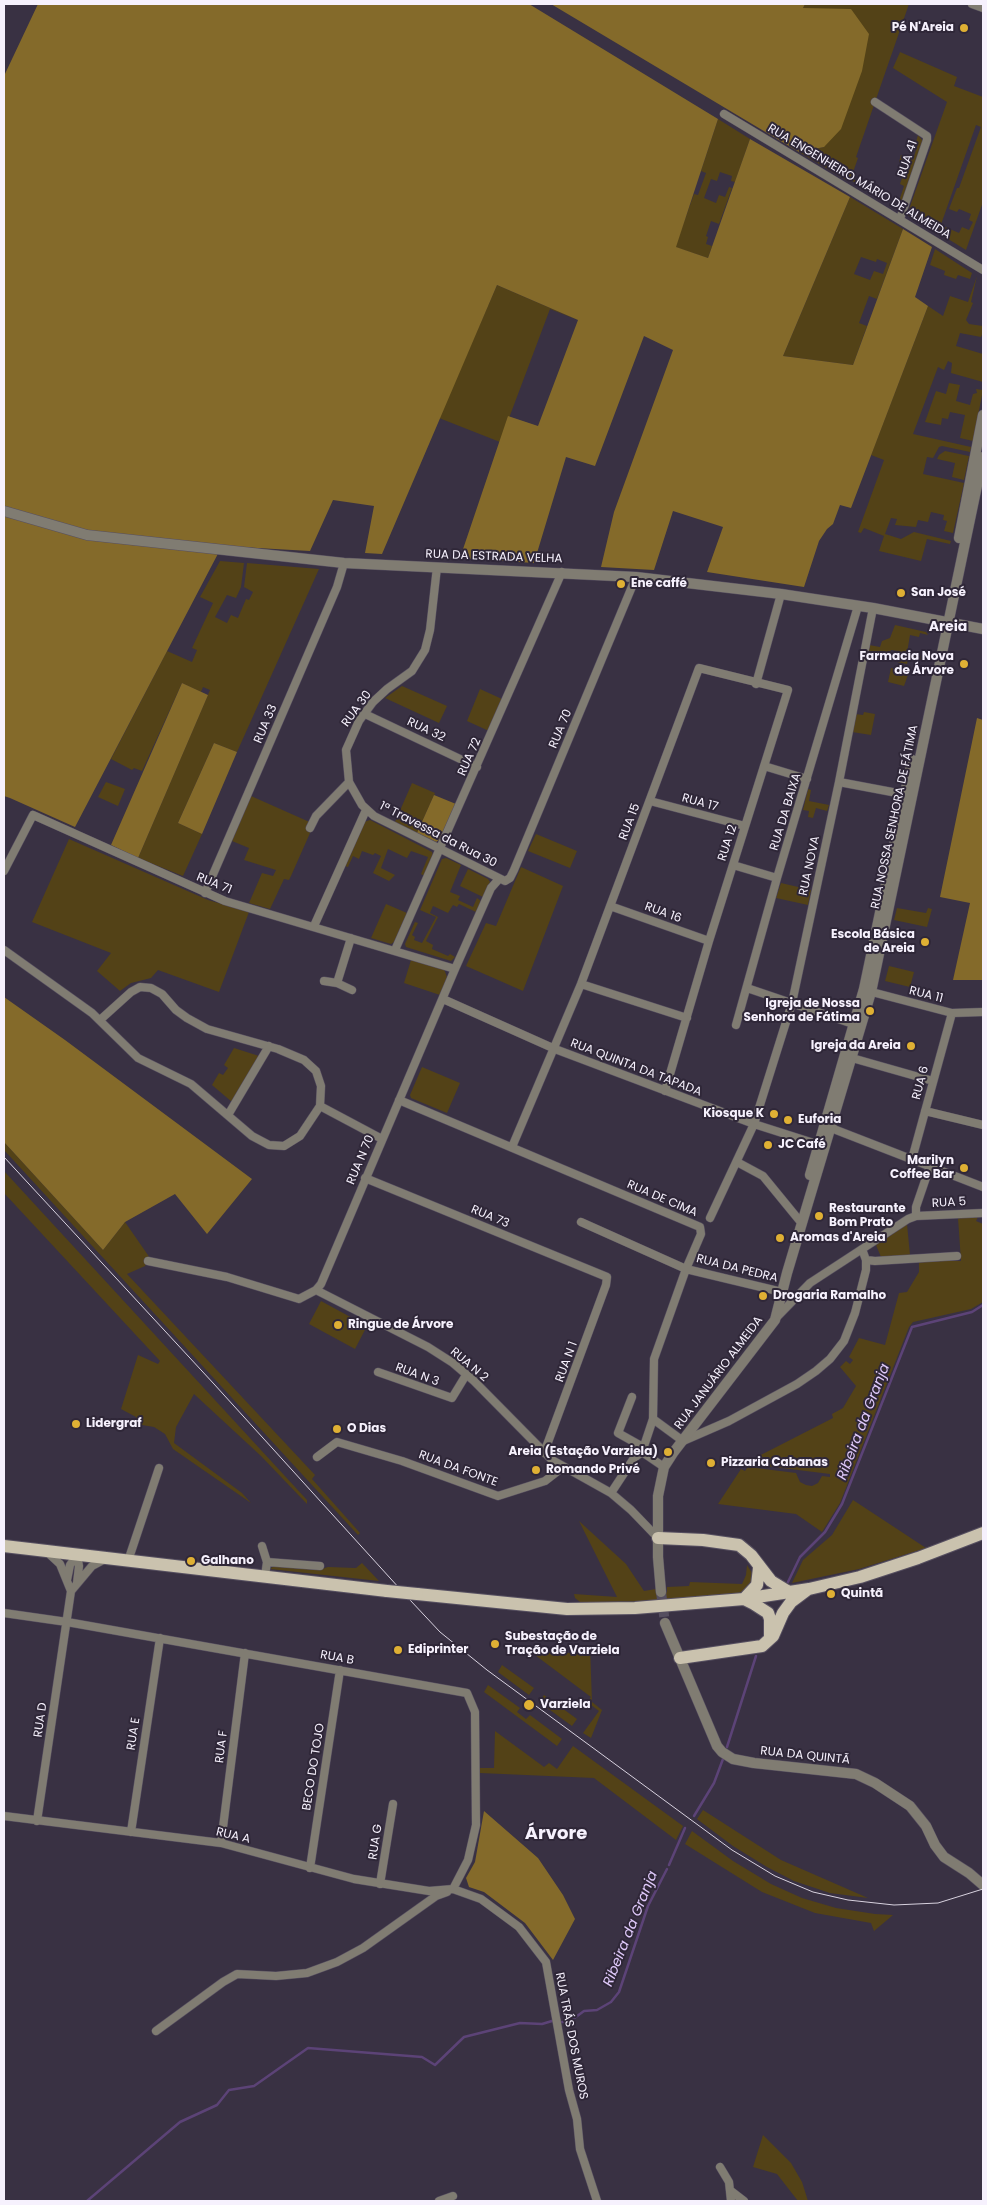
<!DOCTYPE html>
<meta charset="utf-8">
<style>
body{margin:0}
#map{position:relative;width:987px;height:2205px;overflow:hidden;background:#393143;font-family:Poppins,sans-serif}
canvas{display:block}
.frame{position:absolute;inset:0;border:5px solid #f6f1fd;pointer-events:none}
</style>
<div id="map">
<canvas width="987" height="2205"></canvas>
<div class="frame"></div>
</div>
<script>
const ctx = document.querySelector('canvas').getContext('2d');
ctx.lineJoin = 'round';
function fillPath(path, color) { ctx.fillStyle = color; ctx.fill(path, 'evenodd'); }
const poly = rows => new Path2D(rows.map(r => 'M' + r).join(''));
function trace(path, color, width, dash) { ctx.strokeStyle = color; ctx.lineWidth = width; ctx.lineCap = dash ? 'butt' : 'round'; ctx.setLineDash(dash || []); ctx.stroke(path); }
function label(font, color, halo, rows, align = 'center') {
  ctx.font = font + ' Poppins,sans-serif'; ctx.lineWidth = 4; ctx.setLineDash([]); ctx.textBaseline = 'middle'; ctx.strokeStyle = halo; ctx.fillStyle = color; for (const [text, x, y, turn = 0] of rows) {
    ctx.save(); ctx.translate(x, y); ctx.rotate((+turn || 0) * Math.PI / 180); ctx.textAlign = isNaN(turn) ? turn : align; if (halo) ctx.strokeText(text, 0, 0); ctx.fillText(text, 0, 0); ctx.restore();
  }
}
fillPath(poly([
 [805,4,909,4,856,157,858,158,851,178,858,181,857,184,849,179,848,181,799,152,824,147,803,8],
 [900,52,957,77,954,86,983,97,983,202,966,250,940,234,943,226,959,233,962,227,969,230,973,222,969,220,971,214,959,209,957,212,949,209,957,188,959,188,981,127,976,125,938,233,907,215,947,102,893,68],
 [718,119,750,139,735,182,731,181,732,176,720,172,717,181,711,179,704,198,716,203,719,195,725,197,729,187,732,188,719,224,711,221,706,236,708,237,706,244,712,246,708,258,675,247,694,194,698,195,706,173,701,171],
 [918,135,923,141,900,207,897,207,904,186,900,184,906,167,899,162,901,155,913,160,918,143,916,142],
 [850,197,903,229,877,299,869,296,859,323,867,326,853,365,783,356],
 [861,257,876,262,877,259,887,263,883,274,874,271,870,280,854,274],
 [935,249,972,273,970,279,958,275,956,279,944,275,945,271,930,265],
 [977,276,971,302,973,303,966,320,969,324,983,326,983,332,981,337,960,333,956,346,983,354,983,382,951,373,952,363,948,361,944,370,938,367,913,434,971,447,970,452,942,446,939,447,933,458,927,457,923,474,964,483,953,533,944,531,947,521,943,520,944,515,931,512,928,522,918,520,916,527,895,525,897,519,891,518,885,534,901,539,914,532,951,541,950,544,927,539,921,561,879,551,884,536,864,528,861,533,858,532,884,460,871,455,928,306,943,316,950,296,968,302],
 [497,285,578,320,550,309,500,442,439,418],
 [949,383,960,385,956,401,970,405,973,394,977,393,976,389,983,390,973,441,960,438,965,415,950,412,948,419,942,418,941,425,925,422,936,391,946,394],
 [945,451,969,456,964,480,952,477,955,463,937,459,939,455],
 [220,561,244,563,241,587,236,598,227,595,215,617,227,623,231,615,238,618,246,599,249,600,253,592,244,587,247,563,319,569,237,752,214,743,178,823,202,834,183,876,138,858,210,690,203,687,201,692,182,683,142,771,134,768,132,770,111,759,167,651,192,662,197,650,192,648,213,603,200,597],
 [895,625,926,632,928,635,920,633,919,637,910,635,907,653,926,657,925,661,909,657,907,664,897,662,899,651,891,650,888,655,868,651,869,645,880,647,882,641,890,638],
 [891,668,909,672,904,686,888,682],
 [402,686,447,706,439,723,385,698],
 [480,689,502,699,489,731,467,721],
 [864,712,875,714,871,735,852,732,855,714,863,715],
 [106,782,125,789,118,806,98,797],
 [412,783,435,793,417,833,395,822],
 [808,789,811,790,809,801,829,805,827,811,816,808,813,818,808,817,809,811,803,810],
 [251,796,314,824,291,876,289,880,284,879,270,909,249,903,262,873,273,876,276,870,244,860,249,848,232,841],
 [370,820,432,852,433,855,424,876,421,874,428,857,411,851,407,858,388,849,381,868,395,875,389,881,373,873,381,856,375,853,373,855,362,851,359,859,353,856,348,867,345,866,364,822],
 [536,834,577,851,570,868,528,851],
 [69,839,208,900,249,912,219,992,158,970,151,978,131,983,120,991,97,971,111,953,32,922],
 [446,858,461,865,450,892,460,896,458,900,473,907,477,898,481,901,476,912,459,904,457,907,453,905,448,913,433,906,430,913,438,917,426,941,433,945,432,949,448,956,450,954,455,957,451,961,406,947,405,944,415,922,418,923,412,935,415,937,414,940,422,943,436,917,420,910,442,859],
 [521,867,563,886,523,991,466,966,486,923,496,926],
 [468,869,488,879,490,882,483,897,460,886],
 [781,883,811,890,808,905,776,898],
 [386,904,407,913,394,942,391,944,371,938],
 [897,908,926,913,928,908,932,909,927,927,894,920],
 [411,960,444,969,447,977,440,995,404,983],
 [889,966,914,972,910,987,885,981],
 [234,1048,259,1056,232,1102,212,1085,219,1073,223,1075,228,1068,224,1065],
 [422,1067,460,1083,447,1113,411,1098,410,1095],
 [4,1142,103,1250,125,1222,150,1258,145,1266,127,1274,315,1475,312,1479,360,1533,358,1535,4,1150],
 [4,1171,307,1500,307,1504,261,1456,194,1394,176,1427,174,1443,242,1493,251,1503,173,1449,165,1434,154,1427,136,1424,136,1417,121,1409,138,1355,158,1364,160,1361,4,1193],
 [978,1217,976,1221,983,1224,983,1302,971,1309,913,1322,909,1327,840,1503,822,1532,796,1514,718,1504,741,1469,745,1471,748,1467,796,1473,800,1482,806,1485,812,1486,818,1483,822,1476,830,1477,830,1474,750,1464,751,1460,833,1418,832,1414,843,1408,856,1386,840,1367,846,1361,850,1364,853,1360,849,1357,859,1338,885,1345,899,1293,907,1292,919,1272,919,1261,961,1261,958,1218],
 [907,1224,910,1255,881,1257,876,1245],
 [321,1301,367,1326,355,1349,309,1324],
 [853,1500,926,1548,859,1569,792,1583,803,1560,832,1535],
 [579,1521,626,1564,644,1591,656,1589,658,1594,667,1592,667,1587,689,1586,690,1582,742,1584,746,1575,747,1565,752,1573,751,1583,747,1589,739,1593,669,1600,620,1603,580,1602,575,1598,574,1594,617,1597],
 [362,1563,379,1581,270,1569,275,1565,322,1569,328,1567,356,1568],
 [583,1646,590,1646,592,1702,602,1710,591,1738,583,1733,599,1711,587,1702,591,1697,531,1652,578,1653],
 [502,1665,534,1688,529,1695,498,1672],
 [488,1685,520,1708,517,1712,526,1719,530,1715,562,1739,557,1746,484,1692],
 [544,1695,577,1719,572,1726,539,1702],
 [495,1731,544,1767,549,1763,557,1769,573,1746,683,1826,676,1840,594,1778,480,1773,479,1768,494,1768],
 [703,1810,781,1860,868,1898,830,1893,794,1881,767,1867,733,1846,697,1819],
 [692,1831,733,1861,771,1884,802,1898,836,1908,875,1914,893,1915,874,1931,871,1923,815,1913,762,1892,685,1844],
 [763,2135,791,2163,802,2182,808,2201,798,2201,777,2174,753,2167]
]), '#534217');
fillPath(poly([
 [38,4,529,4,718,119,676,247,708,258,750,139,850,197,783,356,853,365,903,229,932,247,915,297,928,306,851,508,840,505,833,524,827,529,819,541,804,587,707,572,723,527,673,511,654,570,601,567,614,512,673,350,644,336,595,466,566,457,534,563,460,558,508,416,538,426,578,320,497,285,382,554,365,553,374,506,333,500,310,551,222,546,75,827,10,798,4,796,4,76],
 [551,4,805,4,803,8,851,9,869,34,862,71,841,129,824,147,799,152],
 [182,683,208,695,138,858,111,845],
 [977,718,983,720,983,980,953,980,970,903,940,897],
 [214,743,237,752,202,834,178,823],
 [434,795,456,804,439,840,436,842,417,833],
 [4,997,65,1040,252,1179,207,1234,175,1194,125,1222,103,1250,4,1142],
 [484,1811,538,1858,563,1895,575,1919,553,1960,525,1923,484,1892,469,1887,466,1878,475,1862]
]), '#846a2a');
trace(poly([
 [788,1582,800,1557,825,1532,842,1504,912,1327,972,1312,983,1305],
 [727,1747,756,1656],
 [694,1816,714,1783,723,1759],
 [669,1865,685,1828],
 [562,2022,569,2022,584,2011,597,2010,611,2002,619,1992,648,1906,667,1869],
 [87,2201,180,2122,217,2105,229,2090,254,2086,308,2048,422,2057,435,2065,464,2037,520,2023,542,2024,552,2021]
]), '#5c4377', 2.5);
trace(poly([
 [661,1592,665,1623]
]), '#554e5f', 10, [10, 5]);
const minor = poly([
 [972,4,983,8],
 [875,102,927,136,927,140,900,219],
 [724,114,983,270],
 [437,567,430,630,425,650,412,671,387,689,373,702,359,721,346,750,349,782,362,805,374,816,505,881,510,878,514,870,636,577],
 [756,684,781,594],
 [365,714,477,767],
 [764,766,807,779],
 [839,782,908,795],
 [650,801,745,826],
 [310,828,316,816,349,782],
 [733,865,777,878],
 [4,871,33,815,225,901,455,969],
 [205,893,337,587,344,563],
 [610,906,709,941],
 [314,926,366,810],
 [351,938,337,983,352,990],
 [4,950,92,1013,138,1058,191,1084,252,1136,269,1145,284,1146,300,1136,320,1106,321,1086,316,1071,304,1060,278,1049,207,1029,187,1018,176,1010,162,994,151,988,140,987,131,992,100,1020],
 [395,950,562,572],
 [324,981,337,983],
 [581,984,687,1018],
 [747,988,859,1026],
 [868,991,952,1013,983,1012],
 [443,999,555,1049,754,1124,823,1146],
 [736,1025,777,878,858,606],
 [852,1058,933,1081],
 [399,1100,700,1227,701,1234,686,1269,654,1359,653,1419,642,1452,664,1467],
 [320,1106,382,1139],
 [925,1111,983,1125],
 [228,1115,269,1046],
 [831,1128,983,1187],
 [512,1147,581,984,699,668,788,690,709,941,665,1091],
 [912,1159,952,1013],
 [737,1162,763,1176,799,1220],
 [365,1178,607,1277,606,1285,544,1453],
 [916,1216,916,1207,930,1166],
 [710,1218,754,1124,792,1003,839,782,873,608],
 [581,1222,686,1269,782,1292],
 [866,1260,875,1261,957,1256],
 [148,1261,227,1277,299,1299,316,1290,321,1284,455,969,491,888,499,879],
 [316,1290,428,1347,453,1363,474,1381,552,1460,611,1493,631,1510,658,1538],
 [775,1319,810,1283,908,1219,916,1216,983,1213],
 [378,1372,452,1398,466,1375],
 [632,1397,618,1433,643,1447],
 [653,1419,683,1441,729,1421,797,1384,816,1371,830,1359,844,1341,855,1313,866,1270,866,1260,862,1249],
 [317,1457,337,1442,402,1461,498,1496,545,1481,563,1467],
 [611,1493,634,1458,642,1452],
 [262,1546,267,1562],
 [77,1555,79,1566,77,1583],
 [128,1561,159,1468],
 [265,1576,267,1562,320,1566],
 [67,1580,70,1565,77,1555],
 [71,1591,92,1566,105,1559],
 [4,1613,67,1622,467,1693,475,1712,476,1825,468,1860,453,1889],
 [4,1816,221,1843,354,1879,429,1891,453,1889,481,1899,519,1927,546,1962,569,2090,577,2119,580,2149,597,2201],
 [37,1821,71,1591,60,1564,46,1551],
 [131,1832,160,1638],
 [221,1843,245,1653],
 [310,1868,340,1670],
 [380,1884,393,1804],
 [156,2031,223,1982,237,1974,276,1976,307,1973,337,1962,363,1948,436,1896,447,1892],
 [720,2167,729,2182,731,2201],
 [731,2191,744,2201],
 [439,2201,453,2196]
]);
const tertiary = poly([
 [4,511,87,535,344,563,636,577,781,594,873,608,983,629],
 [959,538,983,415],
 [810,1175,864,989,912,760],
 [661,1592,658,1557,658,1496,664,1467,673,1453,775,1320,787,1273,871,992,983,457],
 [665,1623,717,1746,722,1752,733,1759,754,1763,856,1774,875,1783,910,1806,926,1826,935,1845,944,1857,969,1873,983,1885]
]);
const primary = poly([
 [658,1538,703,1540,739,1545,751,1555,771,1581,789,1592],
 [4,1546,387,1591],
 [759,1568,757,1585,744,1599,754,1604,768,1613,770,1619,770,1638],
 [417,1594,567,1609,635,1608,744,1599,809,1589,860,1577,918,1558,983,1533],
 [680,1658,762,1646,773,1636,783,1613,791,1602,807,1590]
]);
trace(minor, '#575061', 9);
trace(tertiary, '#575061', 11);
trace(primary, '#575061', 14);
trace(minor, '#807c72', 8);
trace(tertiary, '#807c72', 10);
trace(primary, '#cac2ae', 12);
trace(poly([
 [4,1157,214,1384,410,1600,440,1632,487,1670,732,1850,775,1876,813,1892,848,1900,894,1905,938,1903,983,1889]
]), '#d8d2df', 1);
const primaryBridge = poly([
 [387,1591,417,1594]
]);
trace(primaryBridge, '#575061', 14, []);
trace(primaryBridge, '#cac2ae', 12);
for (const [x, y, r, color] of [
 [964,28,5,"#dfb034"],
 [621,584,5,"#dfb034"],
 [901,593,5,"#dfb034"],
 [964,664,5,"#dfb034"],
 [925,942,5,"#dfb034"],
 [870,1011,5,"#dfb034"],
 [911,1046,5,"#dfb034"],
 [774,1114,5,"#dfb034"],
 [788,1120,5,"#dfb034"],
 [768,1145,5,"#dfb034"],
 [964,1168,5,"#dfb034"],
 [819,1216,5,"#dfb034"],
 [780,1238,5,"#dfb034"],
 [763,1296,5,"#dfb034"],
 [338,1325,5,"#dfb034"],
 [76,1424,5,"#dfb034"],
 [337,1429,5,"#dfb034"],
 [668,1452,5,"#dfb034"],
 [711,1463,5,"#dfb034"],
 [536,1470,5,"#dfb034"],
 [191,1561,5,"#dfb034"],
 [831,1594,5,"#dfb034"],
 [495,1644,5,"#dfb034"],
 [398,1650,5,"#dfb034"],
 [529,1705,6,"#dfb034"]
]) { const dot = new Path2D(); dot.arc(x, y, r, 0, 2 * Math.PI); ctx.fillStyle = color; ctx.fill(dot); trace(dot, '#2f2738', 2); }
label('bold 12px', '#f6f1fd', '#2f2738', [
 ["Pé N'Areia",954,28,"right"],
 ["Ene caffé",631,584],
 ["San José",911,593],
 ["Farmacia Nova",954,657,"right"],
 ["de Árvore",954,671,"right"],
 ["Escola Básica",915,935,"right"],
 ["de Areia",915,949,"right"],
 ["Igreja de Nossa",860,1004,"right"],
 ["Senhora de Fátima",860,1018,"right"],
 ["Igreja da Areia",901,1046,"right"],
 ["Kiosque K",764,1114,"right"],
 ["Euforia",798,1120],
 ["JC Café",778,1145],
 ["Marilyn",954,1161,"right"],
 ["Coffee Bar",954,1175,"right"],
 ["Restaurante",829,1209],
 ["Bom Prato",829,1223],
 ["Aromas d'Areia",790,1238],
 ["Drogaria Ramalho",773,1296],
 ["Ringue de Árvore",348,1325],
 ["Lidergraf",86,1424],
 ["O Dias",347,1429],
 ["Areia (Estação Varziela)",658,1452,"right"],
 ["Pizzaria Cabanas",721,1463],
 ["Romando Privé",546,1470],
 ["Galhano",201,1561],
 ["Quintã",841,1594],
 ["Subestação de",505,1637],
 ["Tração de Varziela",505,1651],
 ["Ediprinter",408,1650],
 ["Varziela",540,1705]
], 'left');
label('12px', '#f6f1fd', '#2f2738', [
 ["RUA 41",908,159,-71],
 ["RUA ENGENHEIRO MÁRIO DE ALMEIDA",859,182,31],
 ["RUA DA ESTRADA VELHA",494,557,2],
 ["RUA 30",357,709,-54],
 ["RUA 33",266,724,-67],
 ["RUA 70",561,729,-67],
 ["RUA 32",426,730,25],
 ["RUA 72",470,757,-66],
 ["RUA 17",700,803,15],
 ["RUA DA BAIXA",786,812,-73],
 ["RUA NOSSA SENHORA DE FÁTIMA",895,817,-78],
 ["RUA 15",630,822,-69],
 ["1ª Travessa da Rua 30",438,835,27],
 ["RUA 12",728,843,-72],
 ["RUA NOVA",810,866,-78],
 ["RUA 71",214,884,22],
 ["RUA 16",663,913,20],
 ["RUA 11",926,995,14],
 ["RUA QUINTA DA TAPADA",636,1068,21],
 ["RUA 6",921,1083,-75],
 ["RUA N 70",361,1160,-67],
 ["RUA DE CIMA",662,1199,23],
 ["RUA 5",949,1203,-3],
 ["RUA 73",490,1217,23],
 ["RUA DA PEDRA",737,1269,14],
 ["RUA N 1",567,1362,-70],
 ["RUA N 2",469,1365,40],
 ["RUA JANUÁRIO ALMEIDA",719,1373,-53],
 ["RUA N 3",417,1375,20],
 ["RUA DA FONTE",458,1469,20],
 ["RUA B",337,1658,10],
 ["RUA D",41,1720,-82],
 ["RUA E",134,1734,-81],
 ["RUA F",222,1747,-83],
 ["RUA DA QUINTÃ",805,1756,6],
 ["BECO DO TOJO",314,1767,-81],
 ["RUA A",233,1836,13],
 ["RUA G",376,1842,-81],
 ["RUA TRÁS DOS MUROS",571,2036,79]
]);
label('bold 14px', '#f6f1fd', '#2f2738', [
 ["Areia",948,627]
]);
label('italic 14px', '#e0cafb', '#2f2738', [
 ["Ribeira da Granja",864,1422,-69],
 ["Ribeira da Granja",631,1929,-68]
]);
label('bold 18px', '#f6f1fd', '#2f2738', [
 ["Árvore",556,1834]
]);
</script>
